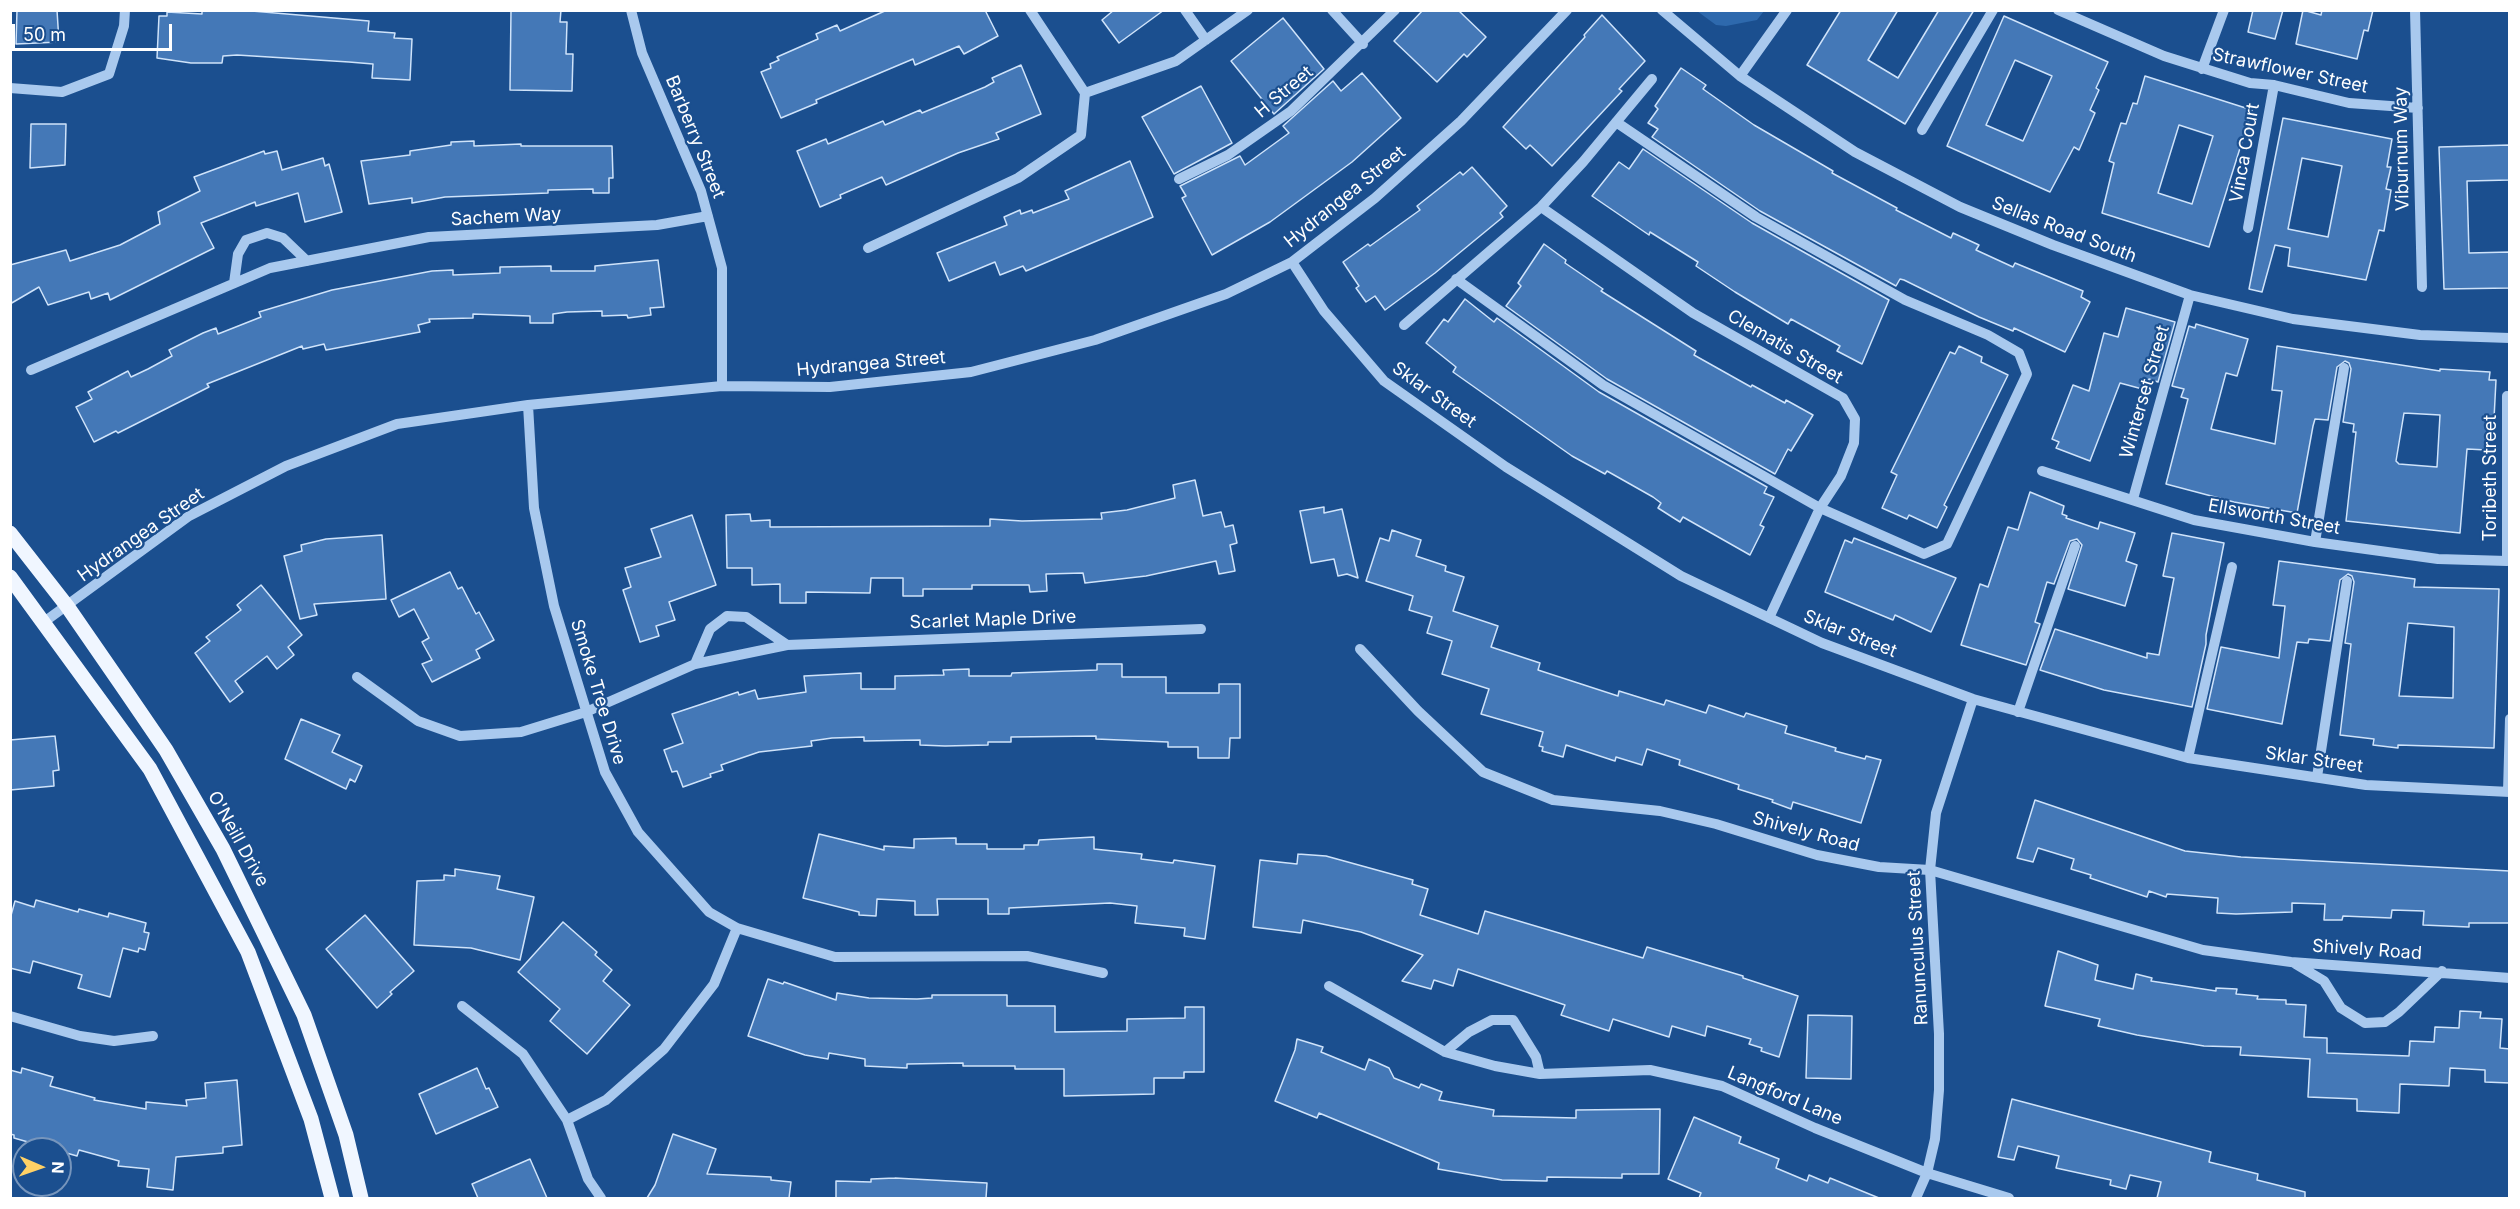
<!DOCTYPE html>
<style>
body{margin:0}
#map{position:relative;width:2520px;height:1209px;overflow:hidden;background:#1b4f8f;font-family:Inter,sans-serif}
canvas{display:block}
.frame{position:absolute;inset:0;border:12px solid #fff;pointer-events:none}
.north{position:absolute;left:12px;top:1137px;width:60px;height:60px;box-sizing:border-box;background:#1b4f8f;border:2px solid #7695bc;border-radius:50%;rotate:92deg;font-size:16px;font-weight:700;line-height:24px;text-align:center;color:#fff}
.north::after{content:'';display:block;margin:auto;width:21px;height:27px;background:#ffd166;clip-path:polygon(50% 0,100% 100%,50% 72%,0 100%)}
.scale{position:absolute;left:12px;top:24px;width:160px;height:27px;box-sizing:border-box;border:3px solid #fff;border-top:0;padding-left:8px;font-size:18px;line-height:21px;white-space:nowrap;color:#fff;-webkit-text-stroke:4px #1b4f8f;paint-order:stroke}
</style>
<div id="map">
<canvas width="2520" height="1209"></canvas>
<div class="frame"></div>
<div class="north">N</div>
<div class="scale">50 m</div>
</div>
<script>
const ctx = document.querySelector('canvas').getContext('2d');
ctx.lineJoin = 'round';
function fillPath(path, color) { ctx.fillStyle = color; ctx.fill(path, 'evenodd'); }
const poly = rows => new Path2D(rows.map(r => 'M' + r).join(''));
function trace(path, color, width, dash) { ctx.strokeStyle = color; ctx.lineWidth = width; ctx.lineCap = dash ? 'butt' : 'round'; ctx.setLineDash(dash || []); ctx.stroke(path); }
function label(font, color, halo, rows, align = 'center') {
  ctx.font = font + ' Inter,sans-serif'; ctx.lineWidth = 4.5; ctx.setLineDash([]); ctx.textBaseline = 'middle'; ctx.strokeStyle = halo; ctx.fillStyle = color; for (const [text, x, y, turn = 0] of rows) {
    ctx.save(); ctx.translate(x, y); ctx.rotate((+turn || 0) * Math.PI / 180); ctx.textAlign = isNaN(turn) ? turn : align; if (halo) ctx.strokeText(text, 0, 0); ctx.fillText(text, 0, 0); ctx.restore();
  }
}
fillPath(poly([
 [1697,11,1764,10,1764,11,1757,20,1726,26,1716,25]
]), '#2e69ad');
const building = poly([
 [17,10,57,10,59,42,16,44,17,10],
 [202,10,240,10,369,21,368,31,395,33,394,38,412,39,410,80,372,78,373,64,349,62,237,55,223,56,222,63,191,63,157,58,159,16,167,16,167,12,202,14,202,10],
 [511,10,561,10,560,22,567,22,566,54,573,54,572,91,510,90,511,10],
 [887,10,985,10,998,36,964,54,959,46,915,65,913,59,816,100,817,103,781,118,761,72,771,68,770,64,779,60,777,57,818,39,816,34,837,25,840,31,887,10],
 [1114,10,1164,10,1119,43,1102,20,1114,10],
 [1423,10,1458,10,1486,37,1467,57,1464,54,1437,82,1394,41,1423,10],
 [1841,10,1898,10,1868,60,1898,78,1939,10,1974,10,1905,124,1807,65,1841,10],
 [2253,10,2283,10,2275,39,2248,32,2253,10],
 [2303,10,2321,15,2322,10,2373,10,2368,31,2364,30,2357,59,2296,44,2303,10],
 [1602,15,1645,61,1619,89,1622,91,1552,166,1530,145,1526,149,1503,127,1585,37,1584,35,1602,15],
 [2004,16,2108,62,2096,88,2099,90,2090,110,2095,113,2079,150,2074,147,2050,192,1947,146,2004,16],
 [2015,60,2052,76,2023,141,1986,125,2015,60],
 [1283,18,1324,69,1274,114,1231,61,1283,18],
 [1021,65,1041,114,996,133,999,139,958,153,886,185,882,177,840,195,841,198,820,207,797,151,826,139,828,144,883,121,885,125,920,110,922,113,985,87,994,82,992,78,1021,65],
 [1681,68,1706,85,1703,89,1754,125,1833,171,1832,173,1897,208,1896,210,1951,238,1953,233,1979,245,1976,250,2013,267,2015,263,2083,291,2081,297,2090,302,2065,352,2014,328,2013,331,1979,317,1904,280,1900,279,1896,286,1760,211,1652,137,1658,129,1648,123,1658,109,1655,106,1681,68],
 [1362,73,1401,118,1352,162,1270,222,1212,255,1182,198,1186,196,1180,186,1240,156,1245,165,1289,133,1283,126,1333,81,1341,91,1362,73],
 [2145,76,2252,110,2209,247,2102,213,2114,163,2109,161,2121,123,2126,124,2133,103,2137,104,2145,76],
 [2179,125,2213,136,2192,204,2158,193,2179,125],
 [1201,86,1232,143,1174,174,1142,117,1201,86],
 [2283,118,2392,139,2387,167,2391,167,2386,189,2391,190,2384,231,2379,230,2366,280,2288,266,2290,248,2275,245,2262,292,2249,289,2283,118],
 [2302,158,2342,166,2328,237,2288,229,2302,158],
 [31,124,66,124,65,165,30,168,31,124],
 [474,141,474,146,521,144,521,146,612,146,613,178,609,178,609,193,593,193,593,189,548,190,548,193,445,197,412,203,412,198,369,204,361,161,410,155,410,151,451,145,451,142,474,141],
 [2510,145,2510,180,2467,181,2469,253,2510,252,2510,288,2444,289,2439,147,2510,145],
 [1643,149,1752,223,1889,300,1862,364,1837,351,1840,346,1791,319,1788,324,1735,292,1696,266,1698,262,1650,232,1649,235,1592,196,1619,162,1629,169,1643,149],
 [264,151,265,154,277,151,282,170,323,158,325,166,329,164,342,212,305,222,298,193,256,206,255,202,201,223,214,248,110,300,108,293,91,299,89,292,48,305,39,287,10,304,10,265,66,250,70,261,120,245,160,224,158,212,200,191,194,177,264,151],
 [1130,161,1153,217,1026,271,1023,266,1000,275,995,262,949,281,937,253,1007,225,1004,217,1020,210,1021,214,1032,210,1033,213,1069,199,1065,191,1130,161],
 [1472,167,1507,206,1500,213,1503,217,1435,273,1385,310,1375,296,1366,302,1356,288,1359,286,1343,262,1368,244,1370,246,1420,210,1417,206,1460,172,1463,175,1472,167],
 [1544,244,1566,260,1565,263,1603,289,1601,291,1696,351,1694,355,1751,387,1752,385,1785,403,1786,400,1813,415,1791,451,1788,449,1775,474,1607,379,1506,306,1521,286,1518,283,1544,244],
 [658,260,664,307,650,308,651,315,628,318,627,315,602,316,602,311,567,312,553,314,553,323,530,323,530,316,473,314,473,318,429,319,430,322,418,325,420,332,326,350,324,344,303,349,302,346,207,384,209,387,118,433,116,431,94,442,76,407,92,399,88,392,128,371,131,377,148,369,172,356,169,350,203,333,216,328,218,334,261,317,259,312,332,290,432,271,453,270,453,275,500,273,500,267,551,266,551,271,595,271,595,266,658,260],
 [1465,299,1494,322,1497,318,1599,392,1767,487,1764,493,1774,497,1760,525,1764,527,1750,555,1683,517,1680,522,1658,508,1661,503,1653,497,1607,471,1605,474,1572,456,1453,372,1456,367,1426,343,1444,319,1448,322,1465,299],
 [2126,308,2175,322,2158,382,2149,379,2146,390,2120,383,2090,461,2056,448,2059,442,2052,439,2073,385,2089,391,2104,333,2118,337,2126,308],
 [2196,324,2248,339,2237,376,2226,373,2211,429,2275,444,2282,391,2272,390,2277,346,2440,371,2440,369,2490,372,2489,380,2496,380,2493,438,2487,438,2487,450,2467,449,2460,533,2346,521,2356,432,2353,432,2354,424,2343,422,2351,369,2349,363,2345,361,2337,367,2328,420,2315,419,2313,426,2297,513,2234,502,2166,484,2188,399,2181,397,2184,389,2172,386,2189,326,2195,328,2196,324],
 [2404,413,2440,415,2437,467,2399,464,2396,461,2404,413],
 [1959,346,1982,357,1981,362,2008,375,1944,505,1947,507,1937,528,1909,515,1907,519,1882,508,1897,475,1891,472,1950,352,1955,354,1959,346],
 [1195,480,1203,516,1221,512,1225,527,1233,525,1237,543,1230,545,1235,571,1219,574,1216,561,1146,576,1085,583,1083,573,1046,574,1047,591,1030,592,1029,585,972,585,972,589,923,589,923,596,903,596,903,578,871,578,870,593,806,592,806,603,780,603,780,584,752,585,752,568,727,568,726,515,750,514,751,521,770,520,770,527,990,526,990,519,1022,521,1102,519,1101,513,1127,510,1175,498,1173,485,1195,480],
 [2030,492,2064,506,2062,514,2067,516,2066,518,2098,529,2100,522,2135,533,2126,561,2137,565,2125,606,2068,589,2082,545,2077,539,2070,541,2054,584,2047,582,2035,622,2040,624,2026,665,1961,645,1980,584,1988,587,2008,527,2018,530,2030,492],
 [1324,507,1324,513,1342,509,1358,578,1347,574,1338,576,1334,559,1311,563,1300,511,1324,507],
 [692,515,716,585,669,602,675,620,656,626,659,636,640,642,623,590,631,587,625,568,661,557,651,529,692,515],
 [1392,530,1421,540,1416,556,1446,566,1445,571,1464,577,1453,611,1498,626,1491,647,1540,663,1538,670,1618,696,1619,691,1664,705,1666,700,1706,713,1709,705,1744,717,1746,713,1787,726,1785,733,1836,748,1835,751,1865,759,1866,756,1881,760,1861,823,1793,802,1791,809,1772,802,1773,800,1738,789,1739,785,1679,765,1680,760,1647,749,1642,765,1616,757,1615,761,1566,745,1563,757,1542,751,1543,747,1539,746,1543,732,1481,714,1489,689,1442,674,1452,641,1427,633,1432,617,1409,610,1413,596,1366,581,1380,538,1389,541,1392,530],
 [2172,533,2224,543,2206,635,2206,644,2192,707,2104,690,2040,670,2055,629,2147,658,2147,653,2159,655,2174,578,2163,576,2172,533],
 [382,535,386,599,314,604,317,615,300,619,284,556,302,551,301,545,326,539,382,535],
 [1854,538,1956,578,1931,632,1895,615,1893,620,1825,592,1845,540,1852,543,1854,538],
 [2279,561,2415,579,2414,587,2499,589,2494,748,2398,745,2398,748,2373,745,2374,739,2340,735,2351,644,2345,643,2354,582,2352,576,2348,574,2340,580,2330,641,2309,639,2308,643,2297,642,2282,724,2207,709,2221,647,2279,658,2285,606,2273,605,2279,561],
 [2408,623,2454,627,2453,698,2399,696,2408,623],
 [450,572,458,589,462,587,476,614,479,612,494,640,476,650,480,658,432,682,422,664,432,660,422,642,429,638,414,609,399,617,391,600,450,572],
 [261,585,302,635,288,647,294,655,277,669,267,656,235,681,243,692,230,702,195,653,210,641,206,637,241,610,237,605,261,585],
 [1097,664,1122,664,1122,677,1166,677,1166,693,1219,693,1219,684,1240,684,1240,738,1230,738,1229,758,1198,758,1198,747,1168,747,1168,742,1096,739,1096,736,1011,737,1011,742,988,742,988,745,945,746,920,745,920,740,864,741,864,737,832,738,811,741,812,746,759,752,721,765,723,770,710,774,711,777,683,787,677,771,672,772,664,750,683,743,672,714,738,692,739,695,755,690,758,699,806,692,804,676,861,673,861,689,895,689,895,676,944,675,943,670,969,669,969,676,1011,676,1012,673,1097,670,1097,664],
 [301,719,340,735,332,752,362,766,355,782,350,779,346,789,285,759,301,719],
 [55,736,59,770,53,771,54,786,10,790,10,740,55,736],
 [2035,800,2185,851,2241,857,2510,871,2510,923,2469,923,2469,927,2423,925,2424,911,2392,910,2391,918,2343,916,2342,920,2324,920,2325,904,2292,903,2292,912,2236,914,2217,913,2218,898,2167,894,2166,897,2149,891,2147,897,2090,878,2091,875,2071,869,2074,859,2038,848,2033,862,2017,858,2035,800],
 [819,834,884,850,884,846,914,848,914,839,956,838,956,844,987,844,987,849,1024,849,1024,845,1038,845,1039,840,1094,837,1094,849,1142,854,1141,859,1173,863,1174,860,1215,866,1205,939,1184,936,1185,928,1135,923,1137,906,1110,903,1009,908,1009,914,988,914,988,899,937,899,938,915,915,915,915,901,877,899,876,916,859,915,859,912,803,898,819,834],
 [1298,854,1326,856,1413,880,1412,884,1428,889,1420,915,1478,934,1485,911,1643,958,1647,947,1743,976,1743,978,1798,996,1779,1057,1761,1051,1762,1048,1749,1044,1751,1039,1707,1026,1705,1036,1672,1026,1669,1037,1613,1019,1609,1031,1561,1015,1565,1005,1458,969,1453,986,1434,980,1431,989,1402,981,1423,955,1361,932,1303,920,1301,933,1253,927,1260,860,1297,864,1298,854],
 [455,869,500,876,497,889,534,897,520,960,471,948,414,945,417,881,444,880,444,875,455,876,455,869],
 [36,900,78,912,79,909,108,917,109,913,146,923,144,932,149,933,145,950,139,948,138,952,123,948,110,997,78,988,82,975,33,961,30,973,10,968,10,919,15,901,34,907,36,900],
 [365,915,414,971,390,992,392,994,377,1008,326,949,365,915],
 [563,922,597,952,595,955,612,970,603,981,630,1005,587,1054,550,1021,560,1009,518,972,563,922],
 [2058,951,2098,965,2095,980,2133,989,2136,974,2152,978,2151,981,2216,991,2216,988,2237,989,2236,994,2258,996,2257,999,2286,1000,2286,1004,2306,1005,2304,1037,2327,1038,2327,1053,2409,1056,2410,1041,2434,1042,2435,1027,2459,1028,2460,1011,2481,1012,2480,1018,2502,1019,2500,1048,2510,1049,2510,1083,2485,1082,2485,1070,2450,1068,2449,1086,2400,1084,2399,1113,2357,1111,2357,1099,2308,1097,2310,1059,2240,1055,2241,1047,2204,1046,2137,1035,2098,1026,2100,1019,2045,1006,2058,951],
 [768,979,783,984,784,982,836,1000,837,993,869,998,917,999,932,998,932,995,1007,995,1007,1006,1055,1006,1055,1032,1127,1031,1127,1019,1185,1018,1185,1007,1204,1007,1204,1072,1184,1072,1184,1078,1154,1078,1154,1094,1064,1096,1064,1069,1015,1069,1015,1066,963,1066,963,1063,907,1064,907,1068,865,1066,865,1059,829,1053,828,1059,805,1055,748,1036,768,979],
 [1808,1015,1852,1016,1851,1079,1806,1078,1808,1015],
 [1297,1039,1323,1047,1321,1052,1365,1070,1369,1059,1389,1068,1394,1078,1419,1088,1421,1084,1442,1092,1439,1100,1494,1110,1493,1116,1576,1118,1576,1110,1660,1109,1659,1174,1622,1174,1622,1178,1547,1177,1547,1181,1502,1180,1438,1169,1439,1163,1377,1137,1319,1113,1317,1118,1275,1101,1295,1050,1297,1039],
 [22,1068,53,1077,50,1086,95,1098,94,1100,146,1109,146,1102,187,1106,186,1100,206,1098,205,1083,237,1080,242,1145,223,1147,223,1153,176,1157,173,1190,147,1187,149,1169,118,1166,119,1161,79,1150,77,1156,14,1138,14,1135,10,1134,10,1070,21,1073,22,1068],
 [477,1068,486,1089,489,1088,498,1107,436,1134,419,1094,477,1068],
 [2012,1099,2211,1152,2209,1162,2258,1174,2257,1180,2305,1192,2305,1198,2157,1198,2161,1182,2130,1175,2126,1189,2110,1185,2111,1180,2056,1168,2059,1156,2018,1146,2014,1160,1998,1157,2012,1099],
 [1694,1117,1741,1137,1739,1143,1779,1159,1776,1168,1807,1181,1809,1175,1828,1183,1830,1178,1879,1198,1699,1198,1701,1193,1668,1179,1694,1117],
 [673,1134,716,1149,707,1174,771,1177,771,1180,791,1182,789,1198,647,1198,655,1185,673,1134],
 [530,1159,547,1198,478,1198,472,1184,530,1159],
 [895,1178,987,1183,986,1198,836,1198,836,1181,871,1182,871,1179,895,1178]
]);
fillPath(building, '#4478b7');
trace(building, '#cfe3fa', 1.5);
trace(poly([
 [631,10,642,53,701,191,722,268,722,386],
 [1030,10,1085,93],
 [1185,10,1206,40],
 [1332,10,1363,44],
 [1662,10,1740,76,1855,152,1960,207,2053,245,2190,295,2293,319,2420,335,2510,338],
 [2058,10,2164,56,2250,83,2274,85,2349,103,2418,108],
 [2415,10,2422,287],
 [2202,69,2224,10],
 [1740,76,1787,10],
 [10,88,62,92,109,74,124,26,125,10],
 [1085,93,1176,61,1248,10],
 [1922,130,1993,10],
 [1179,179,1228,155,1291,111,1395,10],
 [1541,207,1693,313,1843,398,1855,419,1854,443,1841,476,1820,508,1769,618],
 [2248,228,2274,85],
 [868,248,1018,178,1081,135,1085,93],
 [1292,262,1324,311,1384,381,1506,467,1681,576,1822,643,1973,699,2188,758,2366,785,2510,792],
 [1456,279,1603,385,1820,508,1924,554,1947,544,2027,374,2019,353,1988,335,1905,300,1756,217,1616,122],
 [234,283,238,254,246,240,267,233,283,238,307,261],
 [1404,325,1541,207,1583,162,1652,79],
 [31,370,270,268,429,237,657,225,708,216],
 [528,405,534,508,554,606,605,772,638,832,709,912,737,928,835,957,1027,956,1103,973],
 [2042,471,2194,520,2315,542,2438,559,2507,561,2507,396],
 [2133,499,2190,295],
 [2315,542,2344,368],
 [44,622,189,516,286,466,397,424,528,405,722,386,830,387,971,372,1095,340,1226,294,1292,262,1375,198,1461,121,1567,10],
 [1360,649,1418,711,1483,772,1553,800,1660,811,1716,824,1817,855,1879,867,1930,870,2203,950,2291,962,2510,978],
 [695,664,710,629,727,616,746,617,787,645],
 [357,677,418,721,460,736,521,732,586,712,695,664,787,645,1201,629],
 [2018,712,2075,546],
 [2188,758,2232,567],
 [2317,777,2347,581],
 [2508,792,2510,719],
 [2294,963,2324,981,2341,1008,2365,1023,2385,1022,2399,1012,2442,971],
 [1329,986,1445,1052,1495,1066,1540,1074,1650,1070,1722,1086,1815,1128,1927,1173,2009,1198],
 [462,1006,523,1054,567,1120,588,1179,601,1198],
 [10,1016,80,1036,114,1041,153,1036],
 [1445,1052,1469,1032,1492,1020,1513,1020,1536,1057,1540,1074],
 [567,1120,606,1100,664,1049,714,984,737,928],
 [1916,1198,1927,1173,1935,1139,1939,1090,1939,1034,1930,870,1936,813,1973,699]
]), '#a9c9ee', 10);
trace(poly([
 [10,533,67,606,125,690,166,750,223,849,304,1015,346,1135,361,1198],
 [10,577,150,769,248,952,311,1119,332,1198]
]), '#f0f6ff', 15);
label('18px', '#fff', '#1b4f8f', [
 ["Strawflower Street",2290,71,12],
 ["H Street",1284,92,-40],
 ["Barberry Street",695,137,68],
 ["Viburnum Way",2402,149,-91],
 ["Vinca Court",2245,153,-80],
 ["Hydrangea Street",1345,197,-39],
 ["Sachem Way",506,217,-3],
 ["Sellas Road South",2064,230,21],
 ["Clematis Street",1785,347,30],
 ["Hydrangea Street",871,364,-5],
 ["Winterset Street",2145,392,-74],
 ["Sklar Street",1434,395,36],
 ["Toribeth Street",2491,478,-90],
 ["Ellsworth Street",2274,517,10],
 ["Hydrangea Street",141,535,-35],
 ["Scarlet Maple Drive",993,620,-2],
 ["Sklar Street",1850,634,22],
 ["Smoke Tree Drive",598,692,73],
 ["Sklar Street",2314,760,8],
 ["Shively Road",1806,832,15],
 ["O'Neill Drive",238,839,61],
 ["Ranunculus Street",1918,948,-93],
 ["Shively Road",2367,950,4],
 ["Langford Lane",1785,1096,23]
]);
</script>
